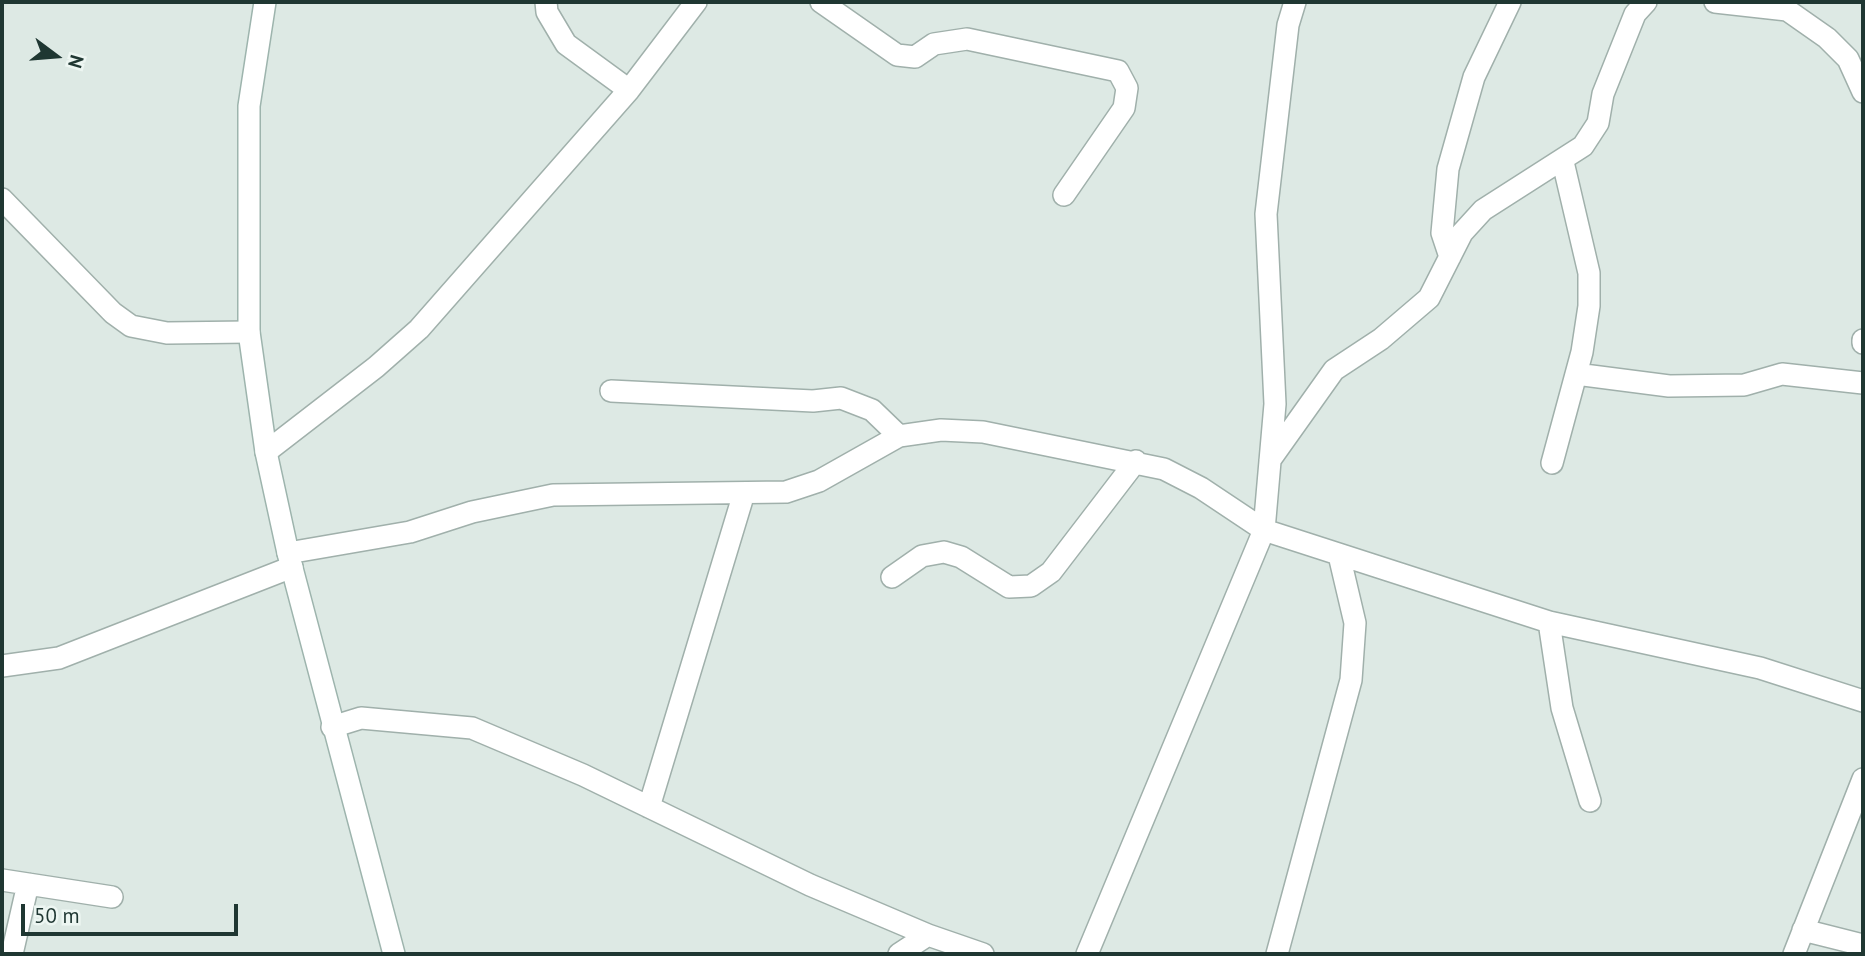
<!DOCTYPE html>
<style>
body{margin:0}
#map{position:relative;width:1865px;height:956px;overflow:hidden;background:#dde9e4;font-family:"PT Sans",sans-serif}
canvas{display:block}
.frame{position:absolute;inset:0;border:4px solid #1f3732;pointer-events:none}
.north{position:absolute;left:21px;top:21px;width:70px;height:70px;-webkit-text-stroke:5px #edf6f2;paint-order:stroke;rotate:106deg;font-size:19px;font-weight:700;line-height:28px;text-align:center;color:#1f3732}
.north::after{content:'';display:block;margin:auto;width:24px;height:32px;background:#1f3732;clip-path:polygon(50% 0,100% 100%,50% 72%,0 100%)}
.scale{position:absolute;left:21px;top:904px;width:217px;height:32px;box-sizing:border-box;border:4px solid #1f3732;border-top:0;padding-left:9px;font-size:21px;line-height:24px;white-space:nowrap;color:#1f3732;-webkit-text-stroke:5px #edf6f2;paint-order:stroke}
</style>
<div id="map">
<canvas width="1865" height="956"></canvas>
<div class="frame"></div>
<div class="north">N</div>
<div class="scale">50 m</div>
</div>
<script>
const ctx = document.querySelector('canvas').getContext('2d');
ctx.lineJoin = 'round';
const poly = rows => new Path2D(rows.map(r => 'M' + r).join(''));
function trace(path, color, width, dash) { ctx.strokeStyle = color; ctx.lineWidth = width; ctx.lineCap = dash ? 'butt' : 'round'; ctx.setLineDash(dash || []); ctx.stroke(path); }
const minor = poly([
 [546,2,547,12,566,44,629,90],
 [821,2,897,55,915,57,934,44,967,39,1118,71,1127,88,1124,108,1064,195],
 [1715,2,1787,10,1827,38,1848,59,1863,92],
 [2,199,113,313,131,326,167,333,249,332],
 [1450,257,1442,233,1448,169,1474,77,1510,2],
 [1863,340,1863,343],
 [1576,374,1669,386,1744,385,1782,374,1863,383],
 [611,391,813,401,841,398,872,410,899,436],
 [266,452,376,367,419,329,629,90,696,2],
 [1270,460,1334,370,1381,339,1429,298,1462,233,1483,210,1583,146,1598,123,1603,94,1635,14,1646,2],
 [1552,463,1582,352,1589,306,1589,273,1563,162],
 [288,553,410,532,472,512,553,495,786,492,819,481,899,436,941,430,983,432,1164,469,1201,488,1264,530,1549,622,1760,668,1863,701],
 [892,577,922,556,944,552,961,557,1009,587,1031,586,1051,572,1136,461],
 [1549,622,1562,708,1590,801],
 [332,727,361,718,472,728,583,775,810,885,928,935,983,954],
 [649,807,744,493],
 [2,880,112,897],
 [1803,930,1863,945],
 [12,954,28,884],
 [899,954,928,935],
 [1087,954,1264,530,1275,404,1266,214,1288,25,1295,2],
 [1277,954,1351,680,1355,623,1339,555],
 [1794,954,1863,779]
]);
const tertiary = poly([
 [2,666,59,658,292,567]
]);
const secondary = poly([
 [265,2,249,106,249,332,266,452,288,553,394,954]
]);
trace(minor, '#a0b0ab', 24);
trace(tertiary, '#a0b0ab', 24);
trace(secondary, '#9db4ad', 24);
trace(minor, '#fff', 21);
trace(tertiary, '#fff', 21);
trace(secondary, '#fff', 21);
</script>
